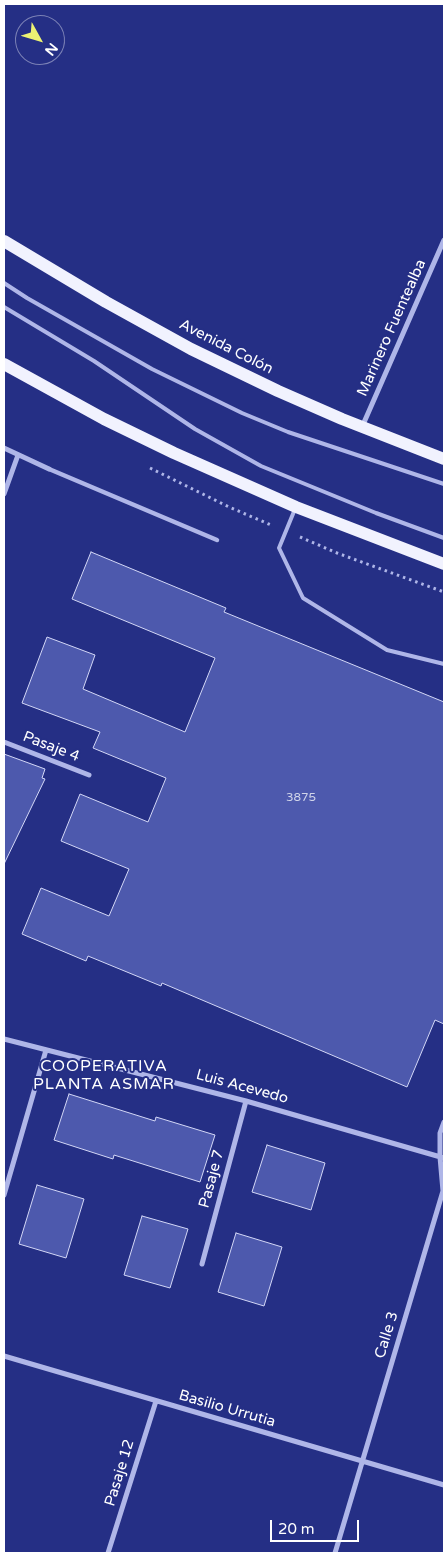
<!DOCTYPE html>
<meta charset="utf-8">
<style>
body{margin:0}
#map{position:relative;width:448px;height:1557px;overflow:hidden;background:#252f85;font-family:"Varela Round",sans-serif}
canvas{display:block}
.frame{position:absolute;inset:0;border:5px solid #fff;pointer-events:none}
.north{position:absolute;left:15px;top:15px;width:50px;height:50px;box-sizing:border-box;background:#252f85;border:1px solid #7c82b6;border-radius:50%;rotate:129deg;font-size:14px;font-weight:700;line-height:20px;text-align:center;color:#fff}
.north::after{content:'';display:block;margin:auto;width:18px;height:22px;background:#ecf273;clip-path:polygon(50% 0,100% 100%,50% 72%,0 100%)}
.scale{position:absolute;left:270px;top:1520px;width:89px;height:22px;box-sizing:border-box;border:2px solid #fff;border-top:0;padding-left:6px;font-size:15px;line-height:18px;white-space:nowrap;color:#fff;-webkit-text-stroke:4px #252f85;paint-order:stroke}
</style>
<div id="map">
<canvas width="448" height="1557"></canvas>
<div class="frame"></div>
<div class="north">N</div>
<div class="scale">20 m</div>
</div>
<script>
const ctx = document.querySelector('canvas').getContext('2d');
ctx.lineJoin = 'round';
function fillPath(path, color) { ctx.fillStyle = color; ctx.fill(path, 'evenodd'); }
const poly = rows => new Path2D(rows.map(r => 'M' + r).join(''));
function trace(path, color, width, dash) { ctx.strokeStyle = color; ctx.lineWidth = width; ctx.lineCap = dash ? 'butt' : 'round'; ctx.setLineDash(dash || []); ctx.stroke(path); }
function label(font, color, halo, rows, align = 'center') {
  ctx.font = font + ' "Varela Round",sans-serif'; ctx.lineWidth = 4; ctx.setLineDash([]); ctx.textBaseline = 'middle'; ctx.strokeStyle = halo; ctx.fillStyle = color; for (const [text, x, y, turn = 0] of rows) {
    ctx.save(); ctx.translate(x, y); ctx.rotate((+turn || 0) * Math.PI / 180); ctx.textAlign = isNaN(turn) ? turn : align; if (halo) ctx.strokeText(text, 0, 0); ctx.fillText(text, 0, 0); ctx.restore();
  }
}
const building = poly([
 [91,552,226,608,224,612,444,702,444,1024,435,1020,407,1087,162,983,161,986,88,956,86,961,22,934,41,888,109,916,129,869,61,841,80,794,148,822,166,778,93,748,100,732,22,703,47,637,95,655,83,689,185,732,215,658,72,599,91,552],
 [4,754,45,769,42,778,45,779,4,864,4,754],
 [69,1094,155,1121,156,1117,215,1135,200,1182,114,1155,113,1159,54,1140,69,1094],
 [267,1145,325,1163,311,1210,252,1192,267,1145],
 [37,1185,84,1199,66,1258,19,1244,37,1185],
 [142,1216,188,1229,170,1288,124,1275,142,1216],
 [236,1233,282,1247,264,1306,218,1292,236,1233]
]);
fillPath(building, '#4d59ad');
trace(building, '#d3d7f6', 1);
trace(poly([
 [150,468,229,507,271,525],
 [300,537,337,553,444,592]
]), '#afb6e8', 3, [2.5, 4]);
trace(poly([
 [4,283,27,298,152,369,242,413,288,432,444,484],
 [4,307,94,361,195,429,261,466,376,513,444,538],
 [295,509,279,548,303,598,387,650,444,664]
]), '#afb6e8', 4);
trace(poly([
 [49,469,217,540]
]), '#afb6e8', 4.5);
trace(poly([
 [362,427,444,240],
 [4,448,49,469],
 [4,494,18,455],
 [4,742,89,775],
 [4,1039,246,1101,444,1158],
 [4,1195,46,1050],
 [202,1264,246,1101],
 [4,1356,444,1485],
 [108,1553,156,1401],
 [335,1553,443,1191,440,1157,440,1133,444,1122]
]), '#afb6e8', 5);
trace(poly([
 [4,241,106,302,191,349,278,391,342,419,444,459],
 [4,364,104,419,174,453,296,507,444,564]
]), '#f1f2fe', 12);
label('12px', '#d2d6ea', null, [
 ["3875",301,798]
]);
label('15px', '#fff', '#252f85', [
 ["Marinero Fuentealba",392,328,-66],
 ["Avenida Colón",226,347,27],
 ["Pasaje 4",51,747,21],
 ["Luis Acevedo",242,1087,15],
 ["Pasaje 7",212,1179,-75],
 ["Calle 3",387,1335,-73],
 ["Basilio Urrutia",227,1409,16],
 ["Pasaje 12",120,1473,-73]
]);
ctx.letterSpacing = '1px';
label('16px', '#fff', '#252f85', [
 ["COOPERATIVA",104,1067],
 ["PLANTA ASMAR",104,1085]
]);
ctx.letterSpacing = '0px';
</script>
